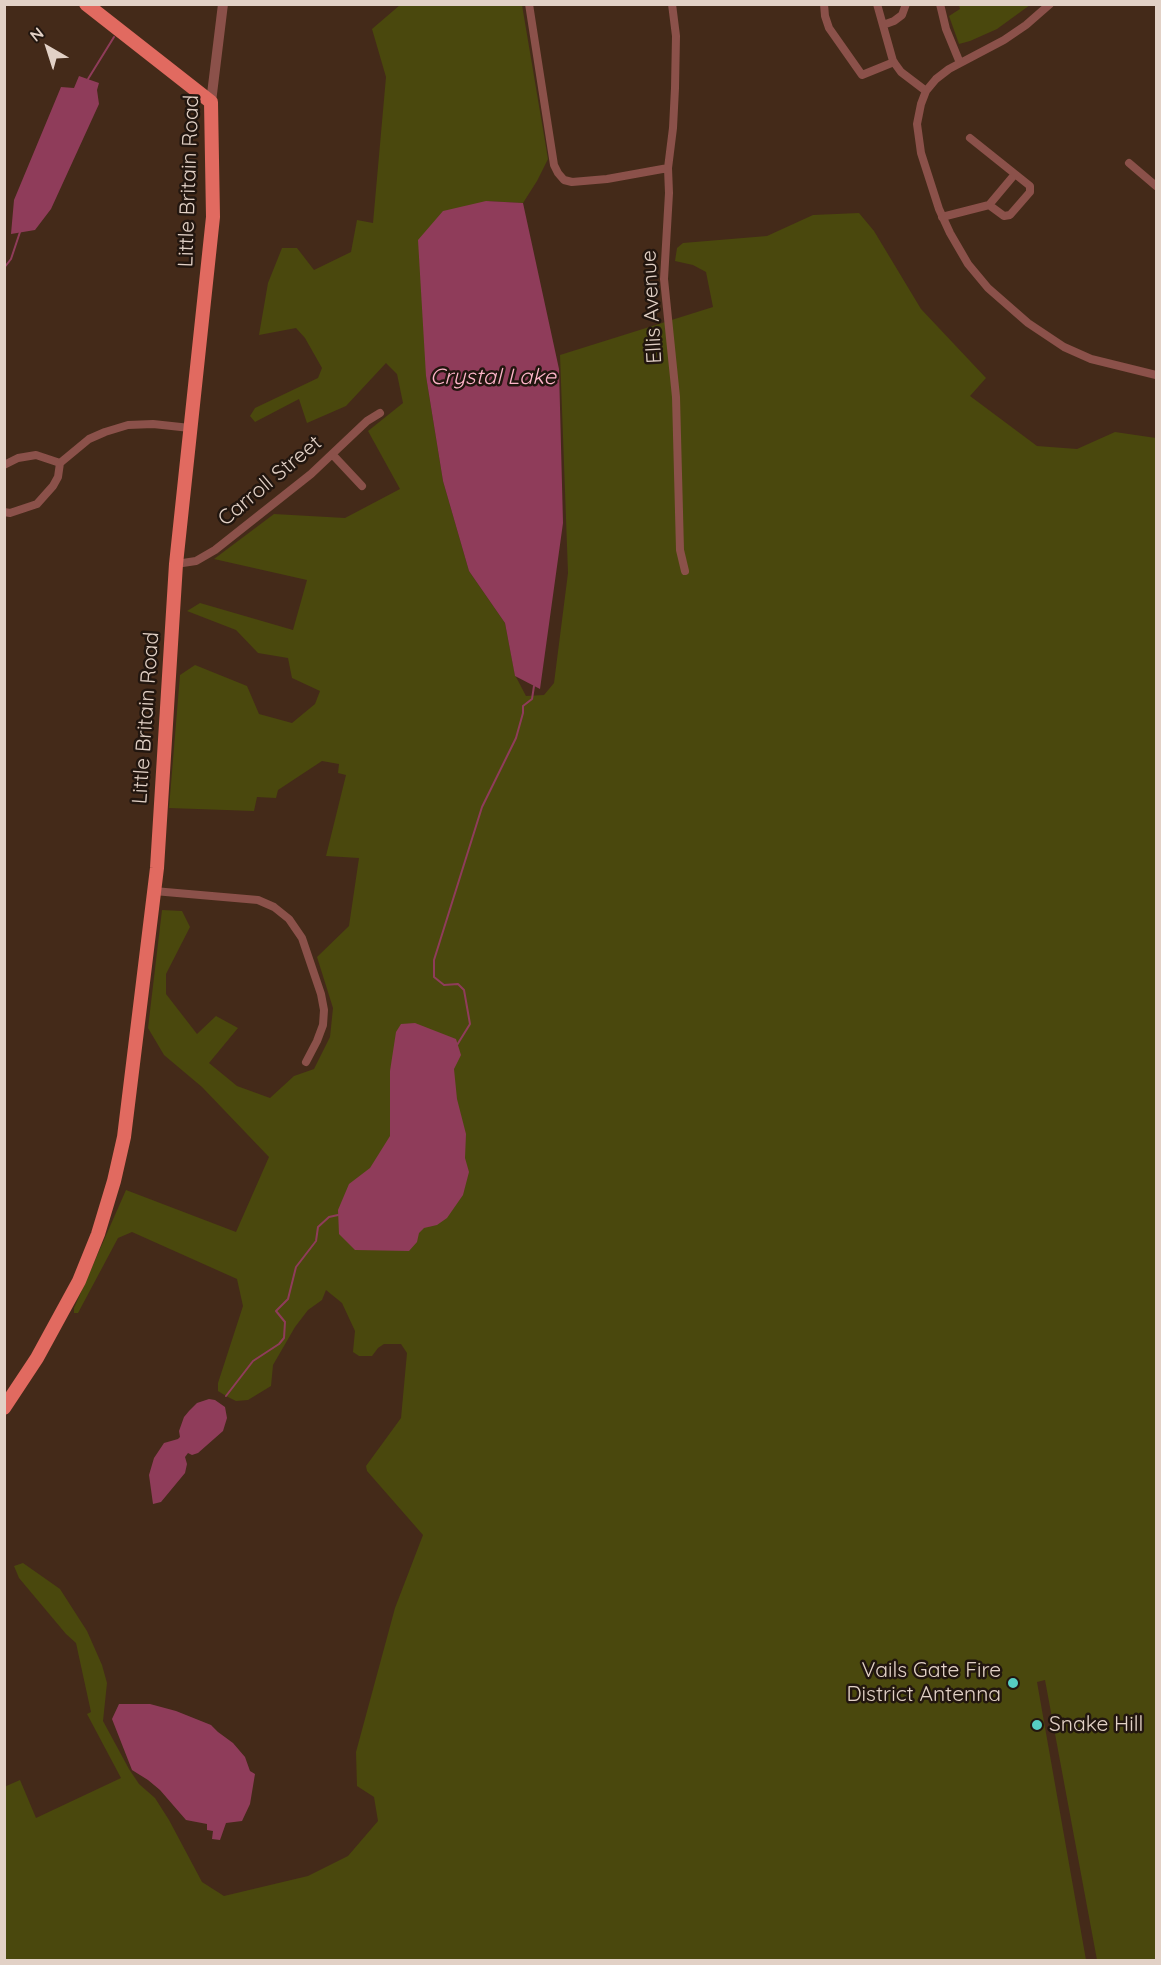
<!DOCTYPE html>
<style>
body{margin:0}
#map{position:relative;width:1161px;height:1965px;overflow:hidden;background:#442a19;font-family:Quicksand,sans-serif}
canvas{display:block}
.frame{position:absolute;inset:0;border:6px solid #e2d1c6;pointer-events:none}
.north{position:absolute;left:18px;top:18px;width:60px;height:60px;-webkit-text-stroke:4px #22160f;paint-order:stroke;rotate:321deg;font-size:16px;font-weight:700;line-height:24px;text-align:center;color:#e2d1c6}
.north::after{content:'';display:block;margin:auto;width:21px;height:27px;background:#e2d1c6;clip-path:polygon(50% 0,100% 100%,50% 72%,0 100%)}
</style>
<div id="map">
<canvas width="1161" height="1965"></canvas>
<div class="frame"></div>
<div class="north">N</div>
</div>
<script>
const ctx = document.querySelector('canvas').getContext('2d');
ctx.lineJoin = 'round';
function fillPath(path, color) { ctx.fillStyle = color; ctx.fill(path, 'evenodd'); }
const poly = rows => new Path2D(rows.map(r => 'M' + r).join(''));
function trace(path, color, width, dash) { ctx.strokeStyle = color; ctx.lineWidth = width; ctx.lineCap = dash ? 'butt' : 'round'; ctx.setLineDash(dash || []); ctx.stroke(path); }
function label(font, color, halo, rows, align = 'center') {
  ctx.font = font + ' Quicksand,sans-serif'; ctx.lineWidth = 5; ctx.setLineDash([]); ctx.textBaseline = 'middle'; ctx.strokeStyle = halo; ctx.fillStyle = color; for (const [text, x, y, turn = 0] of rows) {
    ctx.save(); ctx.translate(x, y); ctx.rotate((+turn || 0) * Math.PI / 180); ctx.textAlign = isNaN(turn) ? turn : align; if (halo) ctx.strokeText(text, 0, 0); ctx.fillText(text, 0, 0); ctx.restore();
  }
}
fillPath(poly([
 [400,5,522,5,548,159,537,181,523,203,486,201,426,376,443,481,469,571,505,623,515,675,526,696,544,695,554,683,568,573,560,355,713,307,706,272,693,265,675,261,677,248,683,243,767,236,813,215,859,213,874,231,921,309,986,378,970,396,1037,446,1077,449,1115,432,1156,438,1156,1960,1097,1960,1045,1680,1037,1682,1086,1960,5,1960,4,1787,20,1780,36,1818,121,1778,87,1714,91,1712,76,1643,66,1634,19,1578,14,1566,23,1563,60,1589,87,1631,102,1665,107,1683,103,1721,129,1769,139,1784,155,1798,169,1820,202,1882,224,1896,308,1876,348,1856,378,1821,374,1797,357,1786,356,1752,395,1608,423,1535,367,1471,366,1466,401,1418,407,1353,401,1344,384,1344,378,1348,372,1356,359,1356,353,1352,355,1331,342,1303,326,1290,322,1300,308,1310,295,1327,273,1365,271,1386,248,1400,236,1401,226,1396,218,1391,218,1383,243,1306,237,1279,132,1232,118,1238,78,1313,74,1313,74,1308,126,1190,236,1232,269,1157,202,1087,164,1055,148,1028,162,910,182,911,190,927,166,974,166,994,197,1034,216,1016,238,1028,209,1063,237,1086,270,1098,294,1076,314,1069,330,1037,333,1008,317,957,349,926,359,858,326,856,346,775,338,773,339,764,322,761,278,790,276,798,257,797,254,811,169,808,180,675,195,665,247,686,259,714,292,723,315,704,320,691,292,678,288,658,258,653,236,630,187,611,200,603,293,630,307,580,214,559,274,514,345,518,400,489,368,431,403,403,397,374,386,363,346,406,307,423,299,399,255,422,250,416,255,408,318,378,322,368,305,338,296,328,259,335,268,283,282,248,297,248,314,270,351,252,357,220,373,223,386,77,372,29],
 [959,5,959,4,1030,5,997,29,970,41,959,44,949,16,960,9]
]), '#4a480d');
fillPath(poly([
 [79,76,99,83,97,90,99,104,51,209,35,230,11,234,14,200,61,87,74,88],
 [486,201,523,203,559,369,563,523,540,689,515,676,505,623,469,571,443,481,426,376,418,240,443,211],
 [415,1023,456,1039,461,1055,454,1069,457,1099,466,1134,465,1158,469,1172,463,1195,447,1218,437,1225,424,1228,419,1233,417,1242,409,1251,355,1250,339,1234,338,1210,349,1184,370,1168,390,1136,390,1071,396,1032,401,1024],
 [209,1399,215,1400,225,1407,227,1418,223,1431,198,1453,192,1455,188,1453,185,1457,187,1464,185,1473,161,1502,153,1504,149,1475,154,1458,164,1443,178,1439,180,1437,179,1431,184,1417,189,1411,197,1403],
 [119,1704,150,1704,176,1711,211,1725,218,1732,233,1743,245,1757,250,1771,255,1774,250,1804,242,1821,226,1823,220,1840,212,1839,213,1831,207,1830,207,1824,186,1820,160,1790,148,1780,132,1770,112,1719]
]), '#8f3c5a');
trace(poly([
 [88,79,114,37],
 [4,268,11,259,20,232],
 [457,1045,470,1024,464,990,458,984,444,985,434,977,434,960,482,807,516,738,523,713,523,706,532,699,534,686],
 [226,1396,253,1361,279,1344,284,1338,285,1322,276,1311,288,1299,296,1267,316,1241,318,1227,329,1217,338,1215]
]), '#8f3c5a', 2);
trace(poly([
 [529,4,554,165,558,173,564,180,572,182,607,179,668,168],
 [672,4,676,36,675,88,673,128,668,168,669,193,664,279,676,397,680,550,685,571],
 [824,4,825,16,829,28,862,75,894,62],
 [877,4,893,61,901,72,926,91],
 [940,4,946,29,960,63],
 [1050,4,1026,25,1004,40,949,69,936,79,926,91,921,104,917,124,921,153,939,209,950,233,968,264,988,288,1028,323,1064,347,1091,359,1156,375],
 [883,25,894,21,902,15,906,4],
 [1129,163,1156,186],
 [989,205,1004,216,1010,215,1030,192,1030,186,1015,174],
 [942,217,989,205,1015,174,970,138],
 [332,454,362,486],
 [60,463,89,439,105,432,128,425,153,424,190,428],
 [4,465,18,458,36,455,60,463,58,477,53,486,37,504,10,513,4,512],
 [176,564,196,561,215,550,311,474,367,421,380,413],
 [154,891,258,900,274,907,289,919,302,938,321,994,324,1010,323,1025,317,1041,306,1062]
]), '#8b514a', 8);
trace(poly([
 [211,102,223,4]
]), '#8b514a', 10);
trace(poly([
 [4,1408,37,1358,79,1281,98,1234,114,1181,124,1137,157,868,176,564,213,217,211,102,86,4]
]), '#e16a60', 14);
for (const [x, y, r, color] of [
 [1013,1683,6,"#56cec3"],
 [1037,1725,6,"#56cec3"]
]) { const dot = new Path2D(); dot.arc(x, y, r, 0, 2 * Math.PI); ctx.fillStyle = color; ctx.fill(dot); trace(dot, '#22160f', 2); }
label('21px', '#e2d1c6', '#22160f', [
 ["Little Britain Road",189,181,-88],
 ["Ellis Avenue",652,307,-93],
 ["Carroll Street",270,481,-40],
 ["Little Britain Road",146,718,-86]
]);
label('21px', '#e2d1c6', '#22160f', [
 ["Vails Gate Fire",1001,1671],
 ["District Antenna",1001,1695],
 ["Snake Hill",1049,1725,"left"]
], 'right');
label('italic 22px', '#feb5ca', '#22160f', [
 ["Crystal Lake",493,377]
]);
</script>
